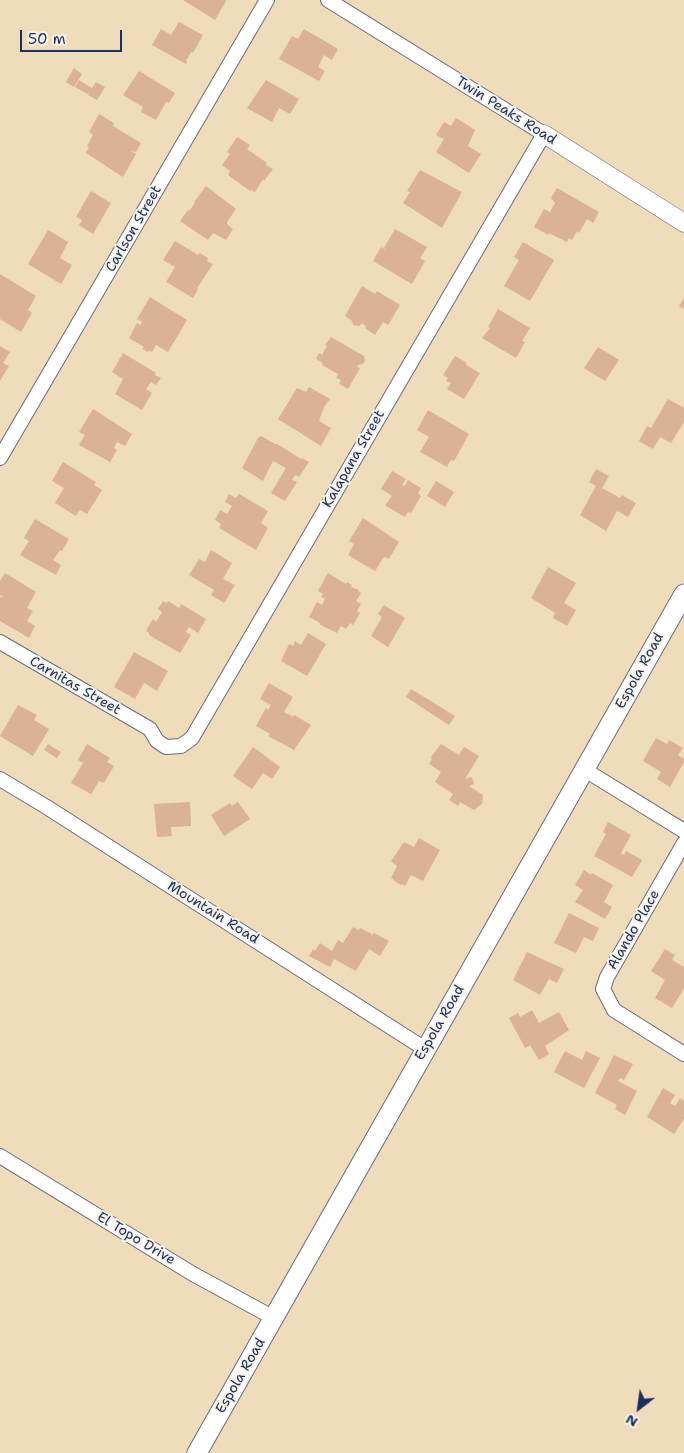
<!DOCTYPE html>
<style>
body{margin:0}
#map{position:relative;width:684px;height:1453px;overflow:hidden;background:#efdcba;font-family:"Shantell Sans",sans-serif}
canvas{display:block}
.north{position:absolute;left:614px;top:1383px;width:50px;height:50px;-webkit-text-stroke:4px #f7f3e8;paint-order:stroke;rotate:210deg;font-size:14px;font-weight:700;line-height:20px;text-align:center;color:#1b2f5e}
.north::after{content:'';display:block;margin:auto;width:18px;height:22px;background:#1b2f5e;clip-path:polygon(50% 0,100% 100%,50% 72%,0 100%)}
.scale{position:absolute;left:20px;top:30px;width:102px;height:22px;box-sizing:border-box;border:2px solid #1b2f5e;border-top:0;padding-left:6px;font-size:15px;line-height:18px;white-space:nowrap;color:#1b2f5e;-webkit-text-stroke:4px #f7f3e8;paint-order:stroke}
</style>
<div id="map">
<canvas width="684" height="1453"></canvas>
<div class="north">N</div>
<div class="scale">50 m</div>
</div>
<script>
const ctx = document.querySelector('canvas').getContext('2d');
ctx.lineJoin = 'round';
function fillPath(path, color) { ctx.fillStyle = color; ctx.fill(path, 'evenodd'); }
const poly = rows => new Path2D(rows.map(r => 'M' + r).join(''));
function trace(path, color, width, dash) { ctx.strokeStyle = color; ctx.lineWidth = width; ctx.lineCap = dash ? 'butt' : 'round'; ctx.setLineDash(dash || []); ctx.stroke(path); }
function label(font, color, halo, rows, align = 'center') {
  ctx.font = font + ' "Shantell Sans",sans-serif'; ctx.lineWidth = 4; ctx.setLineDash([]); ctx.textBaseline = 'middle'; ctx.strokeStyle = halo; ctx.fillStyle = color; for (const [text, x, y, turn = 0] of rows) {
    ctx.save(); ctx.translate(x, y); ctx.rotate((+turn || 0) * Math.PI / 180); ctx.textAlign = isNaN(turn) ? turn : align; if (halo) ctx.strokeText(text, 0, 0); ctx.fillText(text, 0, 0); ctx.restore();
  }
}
fillPath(poly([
 [183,0,225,0,226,1,215,20],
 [179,22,203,35,193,53,191,52,186,61,187,62,186,64,152,45,161,29,171,35],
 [304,29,338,49,332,60,324,55,318,67,325,71,319,81,279,59,292,36,298,39],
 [74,68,82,74,74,87,66,82],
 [139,71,175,93,169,103,166,102,156,120,141,112,143,107,123,95],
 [79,80,92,88,96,82,105,87,97,100,88,95,91,90,88,94,75,87],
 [266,80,299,99,290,114,279,108,272,122,247,108],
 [99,114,114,123,113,126,141,143,136,152,131,151,136,154,123,177,86,153,89,147,87,146,93,135,89,132],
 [456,118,475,130,468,146,481,154,469,173,436,152,444,139,436,135,444,122,451,126],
 [237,137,250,145,247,149,267,163,266,165,273,169,264,181,263,179,255,192,251,190,250,191,228,175,230,171,222,165,230,154,227,152],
 [420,170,462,192,442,228,403,203,410,192,407,191],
 [206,186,236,209,227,222,227,224,233,229,226,240,213,233,208,240,180,221,188,210,189,211,195,203,194,202],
 [557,188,599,212,593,223,587,219,579,233,577,231,572,240,569,238,567,242,549,233,548,235,534,227,544,209,550,212,555,203,551,198],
 [91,191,111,203,93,234,79,225,82,220,76,217],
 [395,229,427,247,420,258,425,261,412,284,373,261,381,247,388,251,384,248],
 [48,230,68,242,60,258,72,265,61,284,28,264],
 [175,241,198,255,200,253,208,258,207,261,213,264,197,288,198,289,193,298,166,282,175,267,163,260],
 [523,242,554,260,530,301,504,286,519,260,514,257],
 [0,274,36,296,28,310,32,313,21,332,0,319],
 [362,286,375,294,377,291,400,305,388,325,383,322,375,335,365,328,366,326,361,323,360,326,353,325,352,321,345,316],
 [150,297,187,320,168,352,156,345,152,352,149,350,148,352,142,349,144,347,129,338,137,323,140,325,142,322,137,319],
 [684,298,684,309,679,306],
 [498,309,530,328,522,341,525,342,516,358,482,338,490,328,488,327],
 [331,337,364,356,365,361,363,364,358,365,357,367,360,368,348,389,339,384,341,380,336,378,338,374,322,365,323,363,316,359,319,353,322,355,327,346,325,345],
 [0,346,10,352,3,363,9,366,0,381],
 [598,347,619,360,605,381,584,368],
 [123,353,156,373,155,375,161,378,156,385,151,382,146,389,152,393,142,410,115,394,123,379,112,372],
 [455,356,467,363,466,365,480,373,464,399,447,389,451,383,446,381,448,378,443,375],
 [309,387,330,399,324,407,319,421,331,428,321,446,278,419,297,388,306,392],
 [668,399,684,408,684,422,671,443,660,437,653,449,639,441,647,426,651,428],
 [93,409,132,434,125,446,117,442,114,448,117,450,110,462,79,445,85,435,79,432],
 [428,410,469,434,454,461,451,460,447,467,420,452,429,437,417,430],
 [261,436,275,444,277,444,301,459,302,458,309,462,299,477,295,475,292,480,297,482,285,501,271,493,286,468,273,461,263,481,242,468,258,438],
 [63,462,96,482,94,485,102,490,87,514,80,510,76,516,55,503,64,488,52,481],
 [596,469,609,476,602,488,620,498,622,495,636,503,628,517,617,511,606,531,580,515,596,486,589,482],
 [392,471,406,479,402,485,405,486,408,480,421,488,418,493,421,496,411,513,408,512,405,517,386,506,386,504,392,496,381,489],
 [436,481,454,492,445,507,427,496],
 [229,494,236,498,239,494,268,511,261,523,268,528,256,550,219,528,221,524,215,520,220,510,227,514,232,506,225,502],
 [363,518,399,542,389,559,384,557,375,571,348,555,354,544,349,541],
 [35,519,69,539,62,551,60,550,53,560,61,565,56,575,20,555,29,541,24,538],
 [211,550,232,563,223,579,235,585,224,603,211,595,214,590,189,575,199,559,205,562],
 [548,567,576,583,564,603,576,610,567,626,553,618,555,613,531,598],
 [5,573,36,592,27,608,33,611,27,621,35,626,29,638,0,621,0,596,2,598,3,596,0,595,0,581],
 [328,573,346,584,347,582,352,585,351,587,359,590,358,591,361,593,356,601,361,604,357,611,360,613,353,625,350,623,346,629,341,626,337,633,319,624,320,623,309,617,317,602,322,605,325,599,321,597,323,594,318,591],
 [163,601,167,603,168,601,179,608,181,604,206,619,198,633,189,627,186,632,191,635,180,653,149,635,149,633,146,631,153,619,156,622,162,612,158,609],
 [384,605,405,618,388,647,371,636,382,617,378,614],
 [308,633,326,644,307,676,281,661,289,644,293,646,295,641,301,645],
 [134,652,168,671,157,691,144,683,135,699,114,687],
 [269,683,293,697,284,712,293,717,294,715,311,725,294,750,268,736,270,734,256,726,266,708,268,710,271,705,260,699],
 [411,689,455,716,449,725,406,697],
 [18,705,37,715,34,720,49,729,33,756,0,736],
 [656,738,667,744,669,740,683,748,678,755,684,759,684,762,670,787,657,779,661,772,643,761],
 [48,744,61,752,57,758,44,750],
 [87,744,110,758,107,762,114,766,104,783,99,781,91,794,71,783,83,763,78,760],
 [441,744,459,755,464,747,479,756,465,779,472,777,474,784,469,786,483,795,482,804,474,810,460,802,458,806,449,800,453,794,435,782,441,772,429,764,432,759,431,757],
 [253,747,280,767,272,779,263,773,252,789,233,776],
 [190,802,191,826,171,827,172,836,157,837,154,804],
 [238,802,250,819,224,836,211,815,230,803,232,806],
 [608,822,631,835,621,853,624,855,626,851,642,860,632,877,594,856,606,834,603,832],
 [419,838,440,850,423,881,411,875,405,886,402,884,401,885,393,880,394,879,391,878,397,866,391,861,404,842,414,847],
 [584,870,591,875,592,873,613,885,604,902,612,907,605,919,575,902,583,890,575,885],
 [569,913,599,928,593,941,584,937,576,953,554,943],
 [353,927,359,930,360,928,372,934,370,937,374,933,389,941,380,956,369,949,356,971,334,959,330,967,309,956,313,949,315,951,320,943,332,951,338,940,343,943],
 [665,949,675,955,672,960,684,967,684,988,672,1008,655,998,665,980,651,971],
 [527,952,564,969,557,983,549,979,540,995,513,980],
 [532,1010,539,1023,559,1012,569,1030,545,1046,549,1054,539,1060,530,1045,525,1048,509,1018,518,1013,520,1017],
 [565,1051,582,1060,586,1051,600,1058,584,1088,554,1072],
 [614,1055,633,1064,624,1080,620,1078,618,1081,637,1091,625,1115,615,1109,617,1105,595,1093],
 [663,1088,675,1095,670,1103,675,1106,680,1098,684,1101,684,1119,674,1134,647,1117]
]), '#dab295');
const minor = poly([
 [0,458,267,0],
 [0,642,150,729,157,741,166,747,181,746,192,738,544,134,328,0],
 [585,770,684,831],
 [0,779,45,806,425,1049],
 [684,843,607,977,603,989,614,1010,684,1054],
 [0,1156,193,1274,274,1318]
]);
const tertiary = poly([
 [544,134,684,223]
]);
const secondary = poly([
 [197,1453,684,594]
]);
trace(minor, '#656c7e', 16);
trace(tertiary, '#656c7e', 19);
trace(secondary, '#656c7e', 21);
trace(minor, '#fff', 14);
trace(tertiary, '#fff', 18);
trace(secondary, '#fff', 19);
label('14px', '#1b2f5e', '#f7f3e8', [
 ["Twin Peaks Road",506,111,32],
 ["Carlson Street",134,229,-60],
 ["Kalapana Street",354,459,-60],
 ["Espola Road",640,671,-61],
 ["Carnitas Street",75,686,30],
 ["Mountain Road",213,913,32],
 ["Alando Place",634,930,-60],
 ["Espola Road",440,1023,-60],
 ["El Topo Drive",136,1239,31],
 ["Espola Road",241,1376,-60]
]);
</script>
